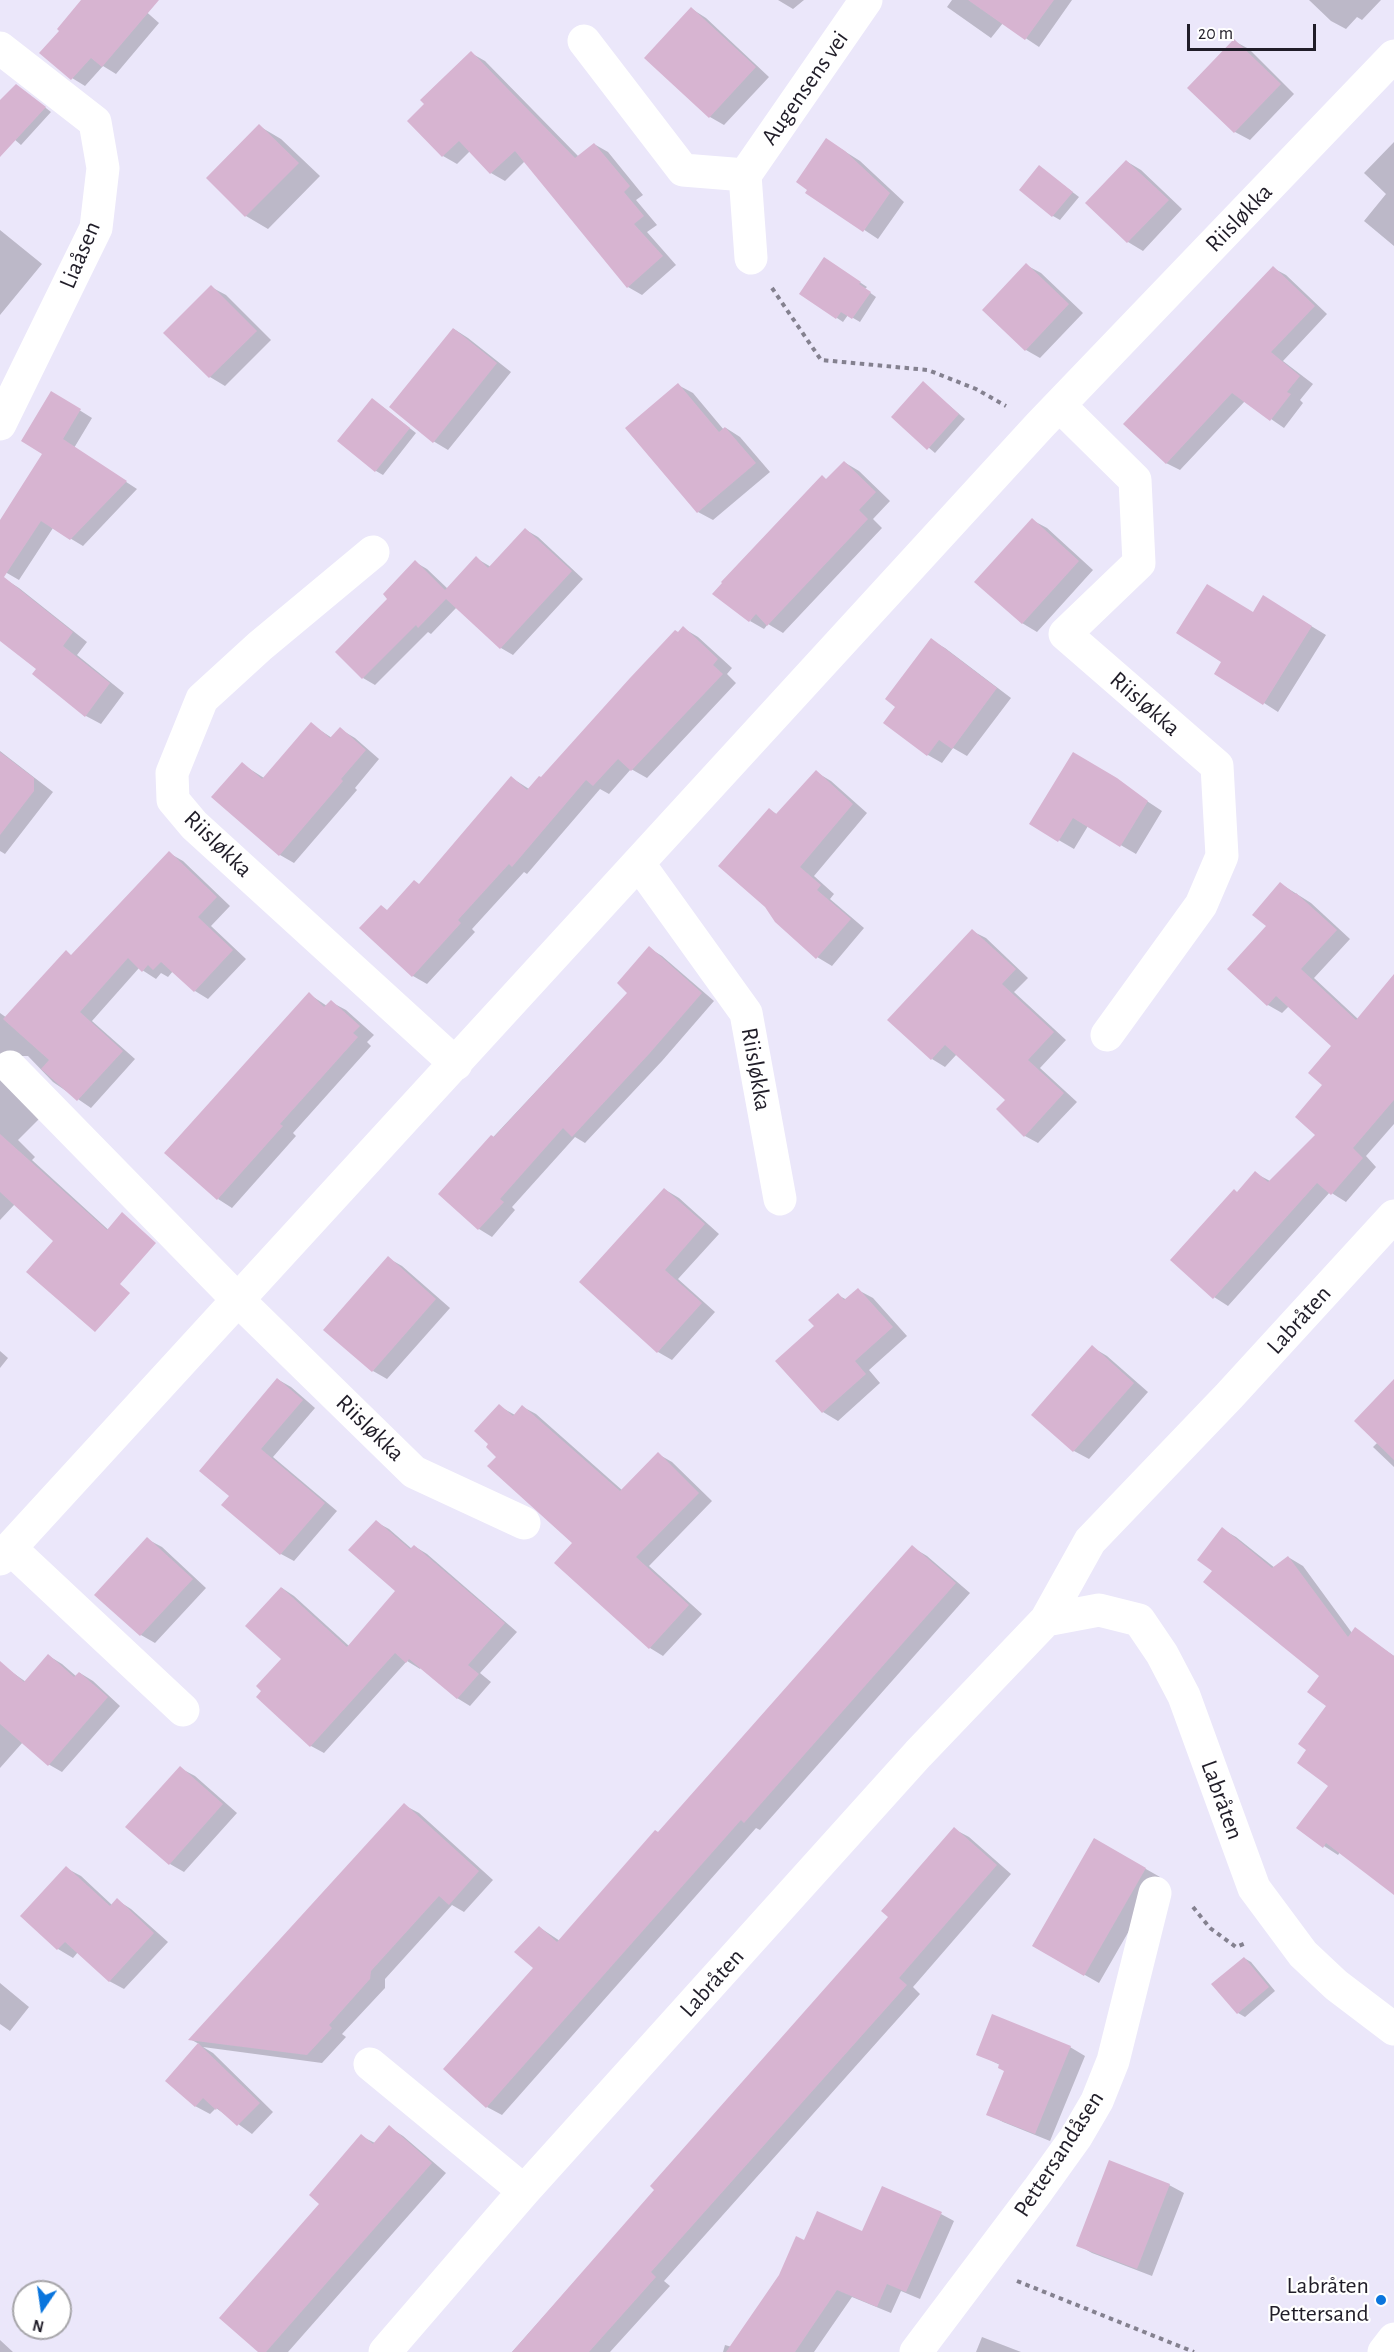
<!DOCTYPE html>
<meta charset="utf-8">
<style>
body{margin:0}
#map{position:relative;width:1394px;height:2352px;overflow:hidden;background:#ebe7fa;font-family:"Alegreya Sans",sans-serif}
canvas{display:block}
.north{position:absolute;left:12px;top:2280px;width:60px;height:60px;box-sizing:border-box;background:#fff;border:2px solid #a6a5a9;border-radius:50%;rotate:193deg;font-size:16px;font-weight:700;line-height:24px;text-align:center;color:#201d28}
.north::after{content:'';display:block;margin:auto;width:21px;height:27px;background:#0a75dd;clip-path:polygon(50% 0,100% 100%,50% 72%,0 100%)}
.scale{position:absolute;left:1187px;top:24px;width:129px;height:27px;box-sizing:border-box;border:3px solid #201d28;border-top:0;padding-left:8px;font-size:18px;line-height:21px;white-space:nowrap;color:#201d28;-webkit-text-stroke:4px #fff;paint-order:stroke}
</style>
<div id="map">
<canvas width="1394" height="2352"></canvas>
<div class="north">N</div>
<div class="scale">20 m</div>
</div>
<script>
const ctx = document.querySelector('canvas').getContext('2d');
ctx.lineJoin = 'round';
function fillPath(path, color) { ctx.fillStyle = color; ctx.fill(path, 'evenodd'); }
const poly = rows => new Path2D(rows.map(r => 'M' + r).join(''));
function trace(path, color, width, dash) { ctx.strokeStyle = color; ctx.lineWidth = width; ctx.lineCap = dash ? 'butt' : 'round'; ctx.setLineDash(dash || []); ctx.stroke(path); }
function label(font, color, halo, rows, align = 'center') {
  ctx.font = font + ' "Alegreya Sans",sans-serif'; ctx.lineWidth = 4.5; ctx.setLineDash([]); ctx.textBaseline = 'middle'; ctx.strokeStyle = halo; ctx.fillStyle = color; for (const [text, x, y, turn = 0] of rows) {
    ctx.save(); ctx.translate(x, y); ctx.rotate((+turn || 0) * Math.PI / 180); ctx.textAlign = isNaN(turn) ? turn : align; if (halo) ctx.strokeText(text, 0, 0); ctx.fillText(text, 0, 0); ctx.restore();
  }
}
fillPath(poly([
 [83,0,133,0,159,23,116,74,103,66,85,86,72,78,61,31],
 [778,0,804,0,793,9],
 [952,0,1072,0,1039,47,1003,23,991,38,947,7],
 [1309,0,1381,0,1362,20,1357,17,1346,29,1331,21],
 [692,9,706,18,769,77,724,125,710,117],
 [1234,41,1249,49,1294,94,1250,140,1235,132],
 [471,53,485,61,579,157,594,144,608,152,643,195,636,200,657,225,647,232,676,265,642,295,628,287,525,161,505,181,491,173,470,151,457,164,443,156],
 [23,90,51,112,21,145,0,127,0,102],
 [259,126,281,139,320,176,268,229,246,216,208,178],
 [827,140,860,161,904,202,878,239,807,192],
 [1394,142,1394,246,1364,221,1386,194,1364,173],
 [1126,161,1141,170,1182,209,1143,251,1128,242,1087,203],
 [1040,167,1079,197,1060,220,1053,216],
 [0,230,42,264,0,315],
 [831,263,867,287,865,289,876,297,860,322,848,315,843,322,837,318],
 [1026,265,1041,273,1083,313,1040,358,1026,350],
 [1273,268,1286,275,1327,314,1283,361,1313,384,1300,400,1303,403,1284,428,1245,401,1180,470,1166,463],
 [211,287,226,295,271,340,225,386,210,377,165,333],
 [454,329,468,338,511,372,448,450,433,441],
 [923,383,965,419,935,453,893,417],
 [678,385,693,393,724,430,726,428,740,437,770,472,713,520,698,512],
 [52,393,92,418,74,448,137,489,83,546,53,528,19,580,0,569,0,523,45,454],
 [379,404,416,433,383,475,376,471],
 [844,462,859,471,890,501,873,519,882,528,783,633,768,624,764,629,750,621,827,480],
 [1032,520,1047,528,1093,570,1037,632,1022,623],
 [526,530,538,537,583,579,513,655,501,648,457,607,431,634,428,632,375,685,363,678,390,599,415,562,427,569,448,589,476,558,491,567],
 [5,579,19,588,87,642,77,655,124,693,101,724,86,716,38,669,0,639,0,585],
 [1278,606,1326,635,1278,712,1264,703,1253,613],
 [683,628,698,637,732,668,727,674,736,683,647,778,631,769,609,794,600,789,527,874,524,872,472,929,475,932,427,984,413,976,381,907,388,911,420,885,512,778,529,789,542,779],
 [931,640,945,648,1011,698,967,756,953,748,942,763,928,755,897,707],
 [311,724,332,738,340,729,355,738,379,759,355,788,357,790,294,863,280,855,242,764,264,778],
 [0,751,53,792,5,854,0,851],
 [1088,762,1162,811,1136,854,1088,826,1074,849,1031,824],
 [816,772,831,781,867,813,814,876,834,894,830,899,864,928,832,966,817,957,770,810,778,815],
 [169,853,183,861,230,906,211,926,246,959,208,999,195,991,173,971,168,977,161,973,156,979,139,968,92,1021,135,1059,91,1108,53,1082,28,1056,20,1056,39,1119,18,1140,35,1157,32,1160,114,1235,15,1204,0,1220,0,1013,7,1018,72,956],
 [1281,884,1311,903,1350,939,1314,978,1358,1019,1394,1005,1394,1124,1366,1156,1376,1167,1346,1202,1330,1192,1228,1306,1214,1297,1238,1193,1255,1173,1270,1181,1317,1135,1324,1085,1333,1046,1289,1006,1282,1013,1268,1005,1229,969,1268,926],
 [972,931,986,938,1028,978,1014,992,1066,1040,1040,1068,1077,1102,1038,1143,1025,1136,1007,1100,957,1054,945,1067,932,1059],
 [649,948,662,956,714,1001,662,1061,585,1143,575,1137,512,1207,515,1210,492,1237,479,1229,440,1194,629,992],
 [309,994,327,1006,331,1002,346,1010,374,1035,367,1042,371,1046,293,1133,296,1136,232,1208,218,1199],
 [664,1189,679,1198,719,1234,678,1279,715,1312,672,1360,658,1352],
 [388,1258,402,1266,450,1308,387,1379,373,1371],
 [858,1290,873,1298,907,1336,869,1370,880,1383,838,1421,823,1412,777,1361,816,1326,838,1295,847,1300],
 [1092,1347,1107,1356,1148,1392,1089,1459,1074,1451,1033,1415],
 [0,1351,8,1358,0,1368],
 [277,1379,291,1387,315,1408,273,1457,337,1511,294,1561,281,1554,231,1496],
 [1394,1386,1394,1467,1373,1447,1378,1442],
 [499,1406,515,1415,523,1407,536,1414,623,1491,658,1454,672,1462,712,1501,649,1566,702,1614,663,1656,650,1648,574,1543,498,1456],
 [376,1522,389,1529,412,1549,414,1546,427,1554,517,1632,480,1673,491,1682,470,1706,457,1698,421,1667,420,1669,407,1661,324,1753,311,1746,283,1659,282,1588,294,1596,349,1646,397,1591],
 [1222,1529,1236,1537,1275,1568,1288,1557,1303,1566,1352,1633,1355,1629,1394,1656,1394,1893,1340,1852,1338,1855,1324,1846,1330,1786,1309,1750,1328,1706,1321,1676,1214,1571],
 [147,1539,162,1547,206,1588,155,1643,141,1635],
 [912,1547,927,1556,970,1593,760,1830,756,1828,502,2115,487,2107,535,1968,539,1927,560,1941,659,1833],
 [49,1656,62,1664,77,1677,80,1673,93,1681,120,1706,62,1772,48,1764,23,1742,0,1768,0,1668,2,1665,26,1682],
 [180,1768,195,1776,237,1813,184,1872,170,1864],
 [404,1805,419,1813,493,1880,464,1912,452,1905,385,1979,385,1988,342,2034,346,2037,322,2063,203,2047,213,2053,273,2112,252,2134,216,2108,210,2114,195,2106,199,2044,190,2039],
 [954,1829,969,1837,1011,1874,913,1987,920,1994,664,2281,670,2286,610,2352,512,2352,656,2190,890,1917],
 [1095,1840,1160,1877,1099,1983,1034,1946],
 [66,1868,81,1876,112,1905,117,1900,131,1909,168,1942,124,1989,109,1981,78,1952,73,1958,58,1949,22,1916],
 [1244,1958,1251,1962,1275,1991,1245,2017,1238,2013],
 [0,1983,29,2007,10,2031,0,2024],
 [1070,2047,1085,2056,1050,2141,1003,2122,988,2114,1006,2071,1000,2065,978,2054],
 [389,2127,403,2136,446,2173,288,2352,261,2352,321,2204,361,2136,375,2143],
 [1169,2185,1184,2193,1152,2276,1092,2253,1078,2245],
 [941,2214,954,2221,920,2299,901,2291,891,2313,852,2297,814,2352,723,2352,725,2345,732,2347,805,2242,863,2233],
 [982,2337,1021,2352,976,2352],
 [0,2340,13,2352,0,2352]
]), '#0003');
fillPath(poly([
 [81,0,159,0,102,67,91,58,71,80,39,53,59,31,57,29],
 [968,0,1054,0,1025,40],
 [691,7,756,67,709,118,644,58],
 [1234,39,1281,84,1234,133,1187,88],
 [471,51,575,158,594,143,630,186,624,192,644,216,634,224,663,256,627,288,515,151,490,174,459,141,442,157,407,121,424,104,420,100],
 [16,84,46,107,0,157,0,100],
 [259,124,299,163,245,217,206,178],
 [826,138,845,151,890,193,863,232,805,193,807,190,796,182],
 [1126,160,1169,200,1127,243,1085,203],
 [1039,165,1073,192,1052,217,1019,190],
 [824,257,861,282,859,284,871,292,852,319,841,312,836,319,799,294],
 [1026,263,1069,304,1025,351,982,310],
 [1273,266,1315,306,1271,352,1300,376,1287,392,1291,394,1270,421,1232,393,1166,464,1123,424],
 [211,285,257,331,209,378,163,333],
 [453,328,497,363,433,443,389,407],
 [923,381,959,414,927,450,891,417],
 [678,383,719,432,725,427,756,463,697,513,625,428],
 [51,391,81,409,63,439,127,481,70,540,41,521,4,577,73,632,63,646,110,683,85,717,32,674,36,669,0,641,0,520,42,454,21,441],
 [372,398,410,428,375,472,337,441],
 [844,461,876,492,859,510,868,519,767,626,756,614,749,622,712,594,722,583,721,582,822,475,826,479],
 [1032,518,1079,561,1022,624,974,582],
 [525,528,572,571,500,649,446,599,418,628,416,625,362,679,335,652,387,599,383,594,415,560,445,590,476,556,488,568],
 [1207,584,1253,612,1263,595,1312,626,1263,705,1214,674,1221,662,1176,633],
 [683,626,718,659,713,665,723,674,631,771,618,759,593,786,586,780,512,867,509,864,458,920,461,923,412,977,359,928,381,905,387,910,414,880,419,884,511,776,527,790,539,776,541,777,630,678,675,630,678,632],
 [931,638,997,688,952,749,939,740,927,756,883,723,895,707,885,699],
 [311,722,330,738,340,727,366,750,341,779,343,781,279,856,211,797,242,762,262,779],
 [0,752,34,778,34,791,0,835],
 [1073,752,1117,778,1148,801,1120,847,1073,818,1058,842,1029,824],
 [816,770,853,804,800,867,821,885,817,890,851,919,816,959,775,922,765,907,718,866,769,808,776,814],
 [169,851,217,897,198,917,233,950,194,992,161,962,153,970,148,965,142,972,128,958,80,1012,123,1051,77,1101,41,1069,49,1060,3,1019,66,950,71,955],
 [1280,882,1295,894,1296,893,1337,930,1301,969,1356,1020,1394,974,1394,1100,1353,1148,1363,1158,1331,1195,1317,1183,1213,1299,1170,1260,1234,1189,1237,1192,1255,1171,1268,1182,1315,1135,1295,1117,1322,1085,1308,1073,1331,1046,1276,996,1267,1006,1227,969,1266,926,1252,915],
 [972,929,1016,969,1002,984,1054,1032,1028,1060,1064,1093,1024,1137,996,1109,1005,1100,945,1045,931,1060,887,1020],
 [649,946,702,993,649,1054,572,1137,563,1128,500,1199,504,1202,478,1230,438,1194,491,1135,494,1137,627,993,617,983],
 [309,992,324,1007,331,1000,360,1026,353,1033,358,1037,280,1124,283,1126,217,1200,164,1153],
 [0,1134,107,1230,122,1212,156,1243,120,1284,130,1293,95,1332,26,1272,53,1241,0,1192],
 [664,1188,705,1224,665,1270,702,1303,657,1353,579,1282],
 [388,1256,436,1299,372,1372,323,1330],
 [858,1288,893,1327,855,1361,866,1374,822,1413,775,1361,814,1326,808,1320,838,1293,844,1300],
 [1092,1345,1134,1383,1073,1452,1031,1415],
 [277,1378,303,1400,261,1449,325,1503,280,1555,221,1505,229,1496,199,1471],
 [1394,1379,1394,1460,1354,1421],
 [499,1404,513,1416,522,1405,620,1491,658,1452,699,1493,636,1557,689,1605,649,1649,554,1563,572,1543,487,1466,496,1457,486,1447,488,1444,474,1431],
 [376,1520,410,1549,414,1545,505,1623,468,1665,479,1674,457,1699,409,1659,406,1663,395,1653,310,1747,256,1697,261,1691,256,1686,281,1659,245,1626,281,1587,347,1647,395,1591,348,1550],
 [1222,1527,1272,1568,1288,1556,1348,1637,1355,1627,1394,1656,1394,1895,1326,1843,1323,1848,1296,1828,1328,1786,1297,1763,1306,1750,1298,1744,1326,1706,1307,1692,1319,1676,1203,1582,1212,1571,1197,1560],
 [147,1537,193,1579,140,1636,94,1595],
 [912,1545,956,1583,744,1823,741,1820,486,2108,443,2069,533,1968,514,1952,539,1926,557,1942,655,1830,658,1832],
 [48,1654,74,1677,79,1672,108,1697,48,1766,0,1724,0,1661,24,1682],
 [180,1766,223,1804,169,1865,125,1827],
 [404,1803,479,1871,449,1905,439,1896,371,1971,370,1979,329,2025,332,2028,307,2055,188,2040],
 [954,1827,997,1865,899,1978,907,1985,651,2272,656,2277,589,2352,512,2352,654,2190,650,2186,888,1917,881,1911],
 [1094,1838,1146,1868,1084,1976,1032,1946],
 [66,1866,110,1906,117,1898,154,1933,109,1982,65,1942,57,1950,20,1916],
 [1244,1957,1269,1987,1237,2014,1211,1984],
 [992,2014,1071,2046,1035,2134,986,2115,1004,2071,998,2068,999,2064,976,2055],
 [198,2043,260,2103,237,2126,217,2108,216,2110,203,2098,195,2107,165,2081],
 [389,2125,432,2163,266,2352,258,2352,219,2318,319,2204,309,2195,361,2134,373,2144],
 [1109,2160,1170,2184,1137,2269,1076,2246],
 [882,2186,942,2212,906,2292,887,2284,877,2307,837,2290,795,2352,726,2352,779,2275,796,2236,804,2240,817,2211,862,2231]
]), '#d7b4d1');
trace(poly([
 [772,288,821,360,928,370,976,389,1006,406],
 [1193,1907,1210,1928,1236,1947,1246,1943],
 [1017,2281,1194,2352]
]), '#84818f', 4, [4.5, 4.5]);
trace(poly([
 [584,41,683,170,745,175,866,0],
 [0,48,95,122,103,168,96,228,0,424],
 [745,175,751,258],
 [1059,405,1135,480,1139,563,1065,634,1217,766,1222,856,1201,905,1107,1035],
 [373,552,260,646,202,699,172,773,173,800,194,825,456,1064],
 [639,864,746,1013,780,1199],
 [10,1067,238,1300,414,1472,524,1523],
 [10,1548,183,1710],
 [0,1559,1040,425,1394,56],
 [1046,1620,1099,1610,1139,1620,1162,1654,1184,1696,1254,1888,1303,1954,1336,1985,1394,2029],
 [370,2064,524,2191],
 [385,2352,524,2191,918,1754,1046,1620,1090,1541,1229,1396,1394,1216],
 [916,2352,1038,2190,1076,2137,1097,2101,1113,2061,1155,1893],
 [1384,2352,1394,2339]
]), '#fff', 33);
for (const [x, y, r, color] of [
 [1381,2300,6,"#0a75dd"]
]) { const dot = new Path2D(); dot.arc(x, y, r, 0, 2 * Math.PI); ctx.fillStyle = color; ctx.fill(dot); trace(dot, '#fff', 2); }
label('24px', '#201d28', '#fff', [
 ["Augensens vei",805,88,-55],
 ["Riisløkka",1239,218,-46],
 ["Liaåsen",80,255,-67],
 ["Riisløkka",1145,704,41],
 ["Riisløkka",218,844,44],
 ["Riisløkka",756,1069,80],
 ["Labråten",1299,1320,-48],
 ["Riisløkka",370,1428,44],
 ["Labråten",1222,1800,70],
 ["Labråten",712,1983,-48],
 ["Pettersandåsen",1059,2154,-57]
]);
label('24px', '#201d28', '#fff', [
 ["Labråten",1369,2286],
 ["Pettersand",1369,2314]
], 'right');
</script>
